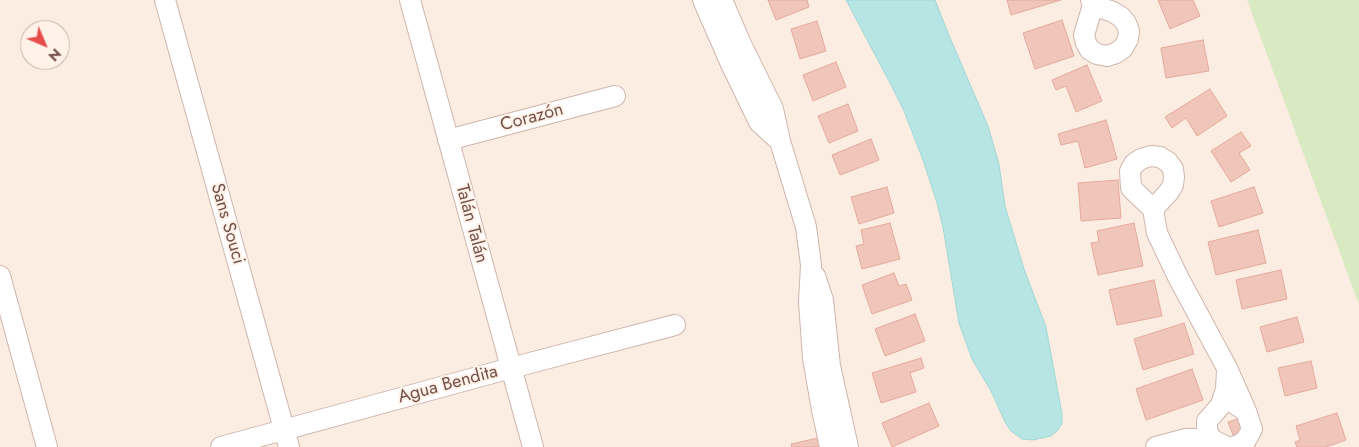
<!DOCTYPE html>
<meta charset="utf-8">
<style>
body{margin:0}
#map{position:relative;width:1359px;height:447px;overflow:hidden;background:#fcede2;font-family:Jost,sans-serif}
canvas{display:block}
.north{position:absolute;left:20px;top:20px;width:50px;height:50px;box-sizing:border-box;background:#fff2e8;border:1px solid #c7b1a8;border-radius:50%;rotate:135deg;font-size:14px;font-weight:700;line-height:20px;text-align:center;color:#735049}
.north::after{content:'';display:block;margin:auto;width:18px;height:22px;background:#e54d48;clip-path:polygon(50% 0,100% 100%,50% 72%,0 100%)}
</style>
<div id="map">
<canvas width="1359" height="447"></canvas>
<div class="north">N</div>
</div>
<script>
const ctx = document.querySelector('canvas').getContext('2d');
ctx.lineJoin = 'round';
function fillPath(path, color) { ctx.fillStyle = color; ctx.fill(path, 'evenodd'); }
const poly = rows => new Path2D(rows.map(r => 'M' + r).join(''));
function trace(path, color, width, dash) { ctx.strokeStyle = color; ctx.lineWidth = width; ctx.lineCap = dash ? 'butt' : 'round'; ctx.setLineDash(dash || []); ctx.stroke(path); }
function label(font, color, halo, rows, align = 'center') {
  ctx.font = font + ' Jost,sans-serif'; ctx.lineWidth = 4; ctx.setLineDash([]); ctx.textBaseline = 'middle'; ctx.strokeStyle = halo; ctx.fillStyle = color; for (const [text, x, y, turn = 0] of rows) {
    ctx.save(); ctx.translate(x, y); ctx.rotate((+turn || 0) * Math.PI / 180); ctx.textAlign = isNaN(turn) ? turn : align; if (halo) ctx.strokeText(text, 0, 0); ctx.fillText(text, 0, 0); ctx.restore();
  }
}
fillPath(poly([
 [1247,0,1359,0,1359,305]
]), '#d9e9c1');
const water = poly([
 [846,0,935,0,948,33,988,126,999,164,1005,206,1024,269,1046,327,1062,414,1062,423,1058,430,1051,436,1033,440,1022,439,1011,431,1005,422,991,391,972,359,959,323,943,227,937,203,923,160,904,111,889,81,846,0]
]);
fillPath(water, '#b7e5e3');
trace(water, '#9ed7d5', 1);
const building = poly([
 [768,0,807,0,809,7,776,20,768,0],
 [1007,0,1061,0,1011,15,1007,0],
 [1158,0,1193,0,1200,16,1170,29,1158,0],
 [1062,20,1074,56,1035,69,1023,33,1062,20],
 [817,21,826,51,800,59,791,29,817,21],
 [1203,40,1209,71,1166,78,1161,48,1203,40],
 [836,62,846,87,813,101,803,75,836,62],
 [1087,65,1102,101,1076,112,1066,86,1056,90,1052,80,1087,65],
 [1210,89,1227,116,1197,136,1186,118,1172,128,1165,117,1210,89],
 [848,104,858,131,829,143,818,116,848,104],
 [1106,120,1117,159,1085,168,1078,141,1061,145,1058,134,1106,120],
 [1241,132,1251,146,1239,153,1250,170,1231,182,1211,151,1241,132],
 [871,139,879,160,840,175,832,155,871,139],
 [1118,180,1121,218,1081,221,1078,183,1118,180],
 [887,187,894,213,859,224,851,197,887,187],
 [1254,187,1263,213,1219,227,1211,201,1254,187],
 [890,223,900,259,862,269,856,246,864,244,861,230,890,223],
 [1134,223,1143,266,1098,275,1091,243,1099,242,1097,231,1134,223],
 [1258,230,1266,263,1216,275,1208,242,1258,230],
 [1281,270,1287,299,1242,309,1236,280,1281,270],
 [894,273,899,286,906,284,912,300,872,314,862,285,894,273],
 [1154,280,1162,316,1117,325,1109,290,1154,280],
 [915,314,925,341,885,356,875,329,915,314],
 [1297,317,1304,342,1267,352,1260,327,1297,317],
 [1184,323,1194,354,1143,370,1134,339,1184,323],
 [921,358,924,368,910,373,916,392,881,403,872,373,921,358],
 [1311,361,1317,388,1285,396,1278,368,1311,361],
 [1192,369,1203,400,1146,420,1136,389,1192,369],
 [929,403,939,426,892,447,882,423,929,403],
 [1337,413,1346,440,1326,447,1297,447,1295,442,1300,440,1296,426,1337,413],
 [1244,417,1248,430,1233,435,1228,422,1244,417],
 [818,438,820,447,792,447,791,444,818,438]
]);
fillPath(building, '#f1c6ba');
trace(building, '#e4a99b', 1);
const minor = poly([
 [165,0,289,447],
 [410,0,533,447],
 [703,0,731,64,759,122,780,141],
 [722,0,741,44,773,109,780,141,806,227,811,265,809,302,813,358,822,410,830,447],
 [1091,0,1093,5,1084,35,1086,43,1090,50,1097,54,1107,56,1116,53,1123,48,1128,39,1129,31,1126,23,1121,17,1113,12,1093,5],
 [448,140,615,96],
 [1153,209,1168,193,1173,185,1174,177,1173,169,1168,162,1160,157,1151,156,1141,159,1134,164,1130,171,1131,188,1153,209,1157,233,1178,277,1227,368,1246,411],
 [0,276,47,447],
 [815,276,823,300,830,366,848,447],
 [221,447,511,368,675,325],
 [1156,447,1186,439,1211,439],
 [1227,447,1211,439,1207,430,1207,421,1221,405,1226,389,1227,370],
 [1232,447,1239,445,1246,440,1252,429,1246,411,1235,404]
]);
trace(minor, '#cfb5ac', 22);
trace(minor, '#fff', 20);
label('18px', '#735049', '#fff2e8', [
 ["Corazón",532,118,-15],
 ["Sans Souci",227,224,74],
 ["Talán Talán",471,224,75],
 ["Agua Bendita",448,385,-15]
]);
</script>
